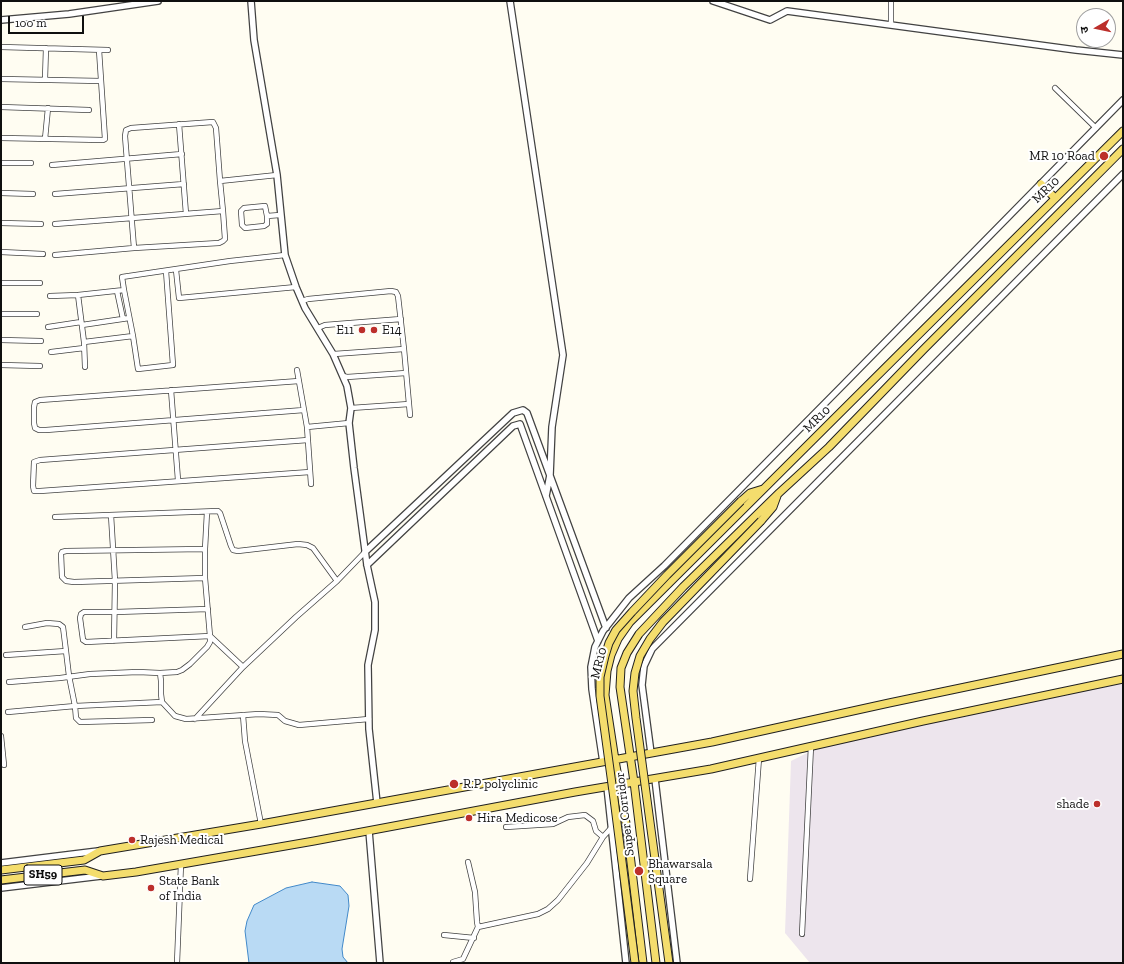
<!DOCTYPE html>
<meta charset="utf-8">
<style>
body{margin:0}
#map{position:relative;width:1124px;height:964px;overflow:hidden;background:#fffdf2;font-family:"Zilla Slab","Noto Sans Devanagari",serif}
canvas{display:block}
.frame{position:absolute;inset:0;border:2px solid #0f0f0f;pointer-events:none}
.north{position:absolute;left:1076px;top:8px;width:40px;height:40px;box-sizing:border-box;background:#fff;border:1px solid #9f9f9f;border-radius:50%;rotate:261deg;font-size:11px;font-weight:700;line-height:16px;text-align:center;color:#0f0f0f}
.north::after{content:'';display:block;margin:auto;width:14px;height:18px;background:#bc2f2b;clip-path:polygon(50% 0,100% 100%,50% 72%,0 100%)}
.scale{position:absolute;left:8px;top:16px;width:76px;height:18px;box-sizing:border-box;border:2px solid #0f0f0f;border-top:0;padding-left:5px;font-size:12px;line-height:14px;white-space:nowrap;color:#0f0f0f;-webkit-text-stroke:3px #fff;paint-order:stroke}
</style>
<div id="map">
<canvas width="1124" height="964"></canvas>
<div class="frame"></div>
<div class="north">उ</div>
<div class="scale">100 m</div>
</div>
<script>
const ctx = document.querySelector('canvas').getContext('2d');
ctx.lineJoin = 'round';
function fillPath(path, color) { ctx.fillStyle = color; ctx.fill(path, 'evenodd'); }
const poly = rows => new Path2D(rows.map(r => 'M' + r).join(''));
function trace(path, color, width, dash) { ctx.strokeStyle = color; ctx.lineWidth = width; ctx.lineCap = dash ? 'butt' : 'round'; ctx.setLineDash(dash || []); ctx.stroke(path); }
function label(font, color, halo, rows, align = 'center') {
  ctx.font = font + ' "Zilla Slab",serif'; ctx.lineWidth = 4; ctx.setLineDash([]); ctx.textBaseline = 'middle'; ctx.strokeStyle = halo; ctx.fillStyle = color; for (const [text, x, y, turn = 0] of rows) {
    ctx.save(); ctx.translate(x, y); ctx.rotate((+turn || 0) * Math.PI / 180); ctx.textAlign = isNaN(turn) ? turn : align; if (halo) ctx.strokeText(text, 0, 0); ctx.fillText(text, 0, 0); ctx.restore();
  }
}
fillPath(poly([
 [1123,682,1123,963,810,963,785,933,791,761,823,745]
]), '#ede5ed');
const water = poly([
 [312,882,340,886,348,895,349,906,342,949,343,957,348,963,249,963,245,931,247,921,254,905,286,888,312,882]
]);
fillPath(water, '#b9daf4');
trace(water, '#4289c9', 1);
const minor = poly([
 [891,1,891,24],
 [1,47,108,50],
 [1,79,101,81],
 [45,79,46,48],
 [1055,88,1096,128],
 [1,107,89,110],
 [179,124,186,214],
 [1,138,103,140,105,139,99,50],
 [45,139,48,108],
 [1,163,31,163],
 [52,165,182,154],
 [1,193,33,194],
 [55,194,184,184],
 [267,216,265,206,244,208,241,211,242,225,245,228,264,226,267,224,267,216,280,215],
 [1,223,41,224],
 [55,224,223,211,220,181,277,175],
 [134,248,125,136,126,130,131,128,213,122,216,128,220,181],
 [1,252,43,254],
 [55,255,134,248,219,243,223,241,225,239,223,211],
 [176,270,179,298,296,287],
 [1,283,40,283],
 [117,291,123,319],
 [50,296,78,295],
 [302,301,308,299,391,291,396,292,398,296,404,349,334,354],
 [1,314,37,314],
 [82,325,129,318],
 [48,327,81,322],
 [318,328,325,325,401,319],
 [133,336,138,369,173,365,166,271],
 [1,340,41,341],
 [84,342,133,336,124,290],
 [51,352,84,348],
 [1,365,40,366],
 [85,367,84,342,78,295,124,290,122,277,230,261,285,255],
 [297,370,307,427,311,484],
 [343,376,347,377,406,373],
 [299,381,40,400,35,402,34,407,34,423,35,428,39,430,46,430,304,410],
 [171,390,178,480],
 [409,404,410,415],
 [351,408,409,404,404,349],
 [307,427,349,423],
 [308,440,40,460,34,462,33,486,34,491,40,491,310,472],
 [111,515,115,581,114,641],
 [55,517,218,511,220,513,231,546,233,550,238,551,298,544,307,545,313,548,337,581],
 [205,549,207,512],
 [205,578,74,582,66,581,62,577,61,554,62,552,66,551,205,549,205,578,210,636,86,642,83,640,80,618,81,614,84,612,116,612,208,609],
 [210,636,243,667],
 [66,651,69,676,75,706,162,702],
 [6,655,66,651,63,627,59,624,47,623,25,627],
 [160,673,177,672,182,670,190,664,207,647,210,642,210,636],
 [9,682,60,678,90,674,138,672,160,673,161,681,161,694,162,702,175,716,186,719,259,714,278,715,285,721,299,725,369,719],
 [8,712,75,706,76,718,80,722,152,720],
 [243,715,245,741,261,824],
 [195,719,243,667,296,617,337,581,365,552],
 [1,736,4,765],
 [506,827,553,824,568,817,585,815,593,821,596,831,603,837],
 [468,862,475,892,477,922,478,927],
 [750,879,759,758],
 [802,934,811,746],
 [444,935,474,938],
 [453,962,463,959,478,927,538,914,548,909,558,900,587,863,603,837,612,827],
 [177,963,181,864]
]);
const tertiary = poly([
 [251,1,254,40,277,175,285,255,296,287,305,308,333,354,347,386,351,408,349,423,354,468,367,565,375,602,375,630,368,665,369,729,377,803],
 [510,1,563,355,552,427,550,475,546,496],
 [713,1,770,20,787,11,1076,50,1123,55],
 [1,20,69,14,158,1],
 [365,552,513,413,523,410,527,413,606,628],
 [367,565,513,426,520,424,598,641],
 [651,753,642,685,644,666,652,649,1123,174],
 [603,762,592,689,591,667,595,647,603,631,629,598,664,566,843,385,1123,100],
 [655,779,677,963],
 [607,787,626,963],
 [369,831,380,963],
 [1,863,98,851],
 [1,888,101,876]
]);
const primary = poly([
 [1041,184,1055,198],
 [741,501,750,493,763,489],
 [761,521,773,507,777,496],
 [1,870,84,860,100,851,261,824,712,742,889,703,1123,654],
 [1,880,85,870,103,876,136,872,314,841,575,792,711,769,923,721,1123,679],
 [643,963,627,829,615,760,605,695,607,671,611,655,618,639,630,622,1123,131],
 [656,963,634,782,620,687,621,668,627,653,639,634,683,587,779,493,829,447,923,350,1123,149]
]);
trace(minor, '#424242', 6);
trace(tertiary, '#424242', 8);
trace(primary, '#202020', 9);
trace(minor, '#fff', 4.5);
trace(tertiary, '#fff', 5.5);
trace(primary, '#f4dd6d', 7);
const primaryBridge = poly([
 [635,963,614,799,600,696,600,677,605,656,609,643,616,630,632,612,667,575,741,501],
 [669,963,636,718,633,691,635,673,640,656,650,639,663,622,761,521]
]);
trace(primaryBridge, '#202020', 9, []);
trace(primaryBridge, '#f4dd6d', 7);
for (const [x, y, r, color] of [
 [1104,156,5,"#bc2f2b"],
 [362,330,4,"#bc2f2b"],
 [374,330,4,"#bc2f2b"],
 [454,784,5,"#bc2f2b"],
 [1097,804,4,"#bc2f2b"],
 [469,818,4,"#bc2f2b"],
 [132,840,4,"#bc2f2b"],
 [639,871,5,"#bc2f2b"],
 [151,888,4,"#bc2f2b"]
]) { const dot = new Path2D(); dot.arc(x, y, r, 0, 2 * Math.PI); ctx.fillStyle = color; ctx.fill(dot); trace(dot, '#fff', 1.5); }
for (const [x, y, w] of [
 [43,875,38]
]) { const box = new Path2D(); box.roundRect(x - w / 2, y - 10, w, 20, 3); ctx.fillStyle = '#fff'; ctx.fill(box); trace(box, '#0f0f0f', 1); }
label('bold 12px', '#0f0f0f', null, [
 ["SH59",43,875]
]);
label('13px', '#0f0f0f', '#fff', [
 ["MR 10 Road",1095,156,"right"],
 ["E11",354,330,"right"],
 ["E14",382,330],
 ["R.P polyclinic",463,784],
 ["shade",1089,804,"right"],
 ["Hira Medicose",477,818],
 ["Rajesh Medical",140,840],
 ["Bhawarsala",648,864],
 ["Square",648,879],
 ["State Bank",159,881],
 ["of India",159,896]
], 'left');
label('13px', '#0f0f0f', '#fff', [
 ["MR10",1046,190,-44],
 ["MR10",817,419,-45],
 ["MR10",599,663,-76],
 ["Super Corridor",625,814,-97]
]);
</script>
